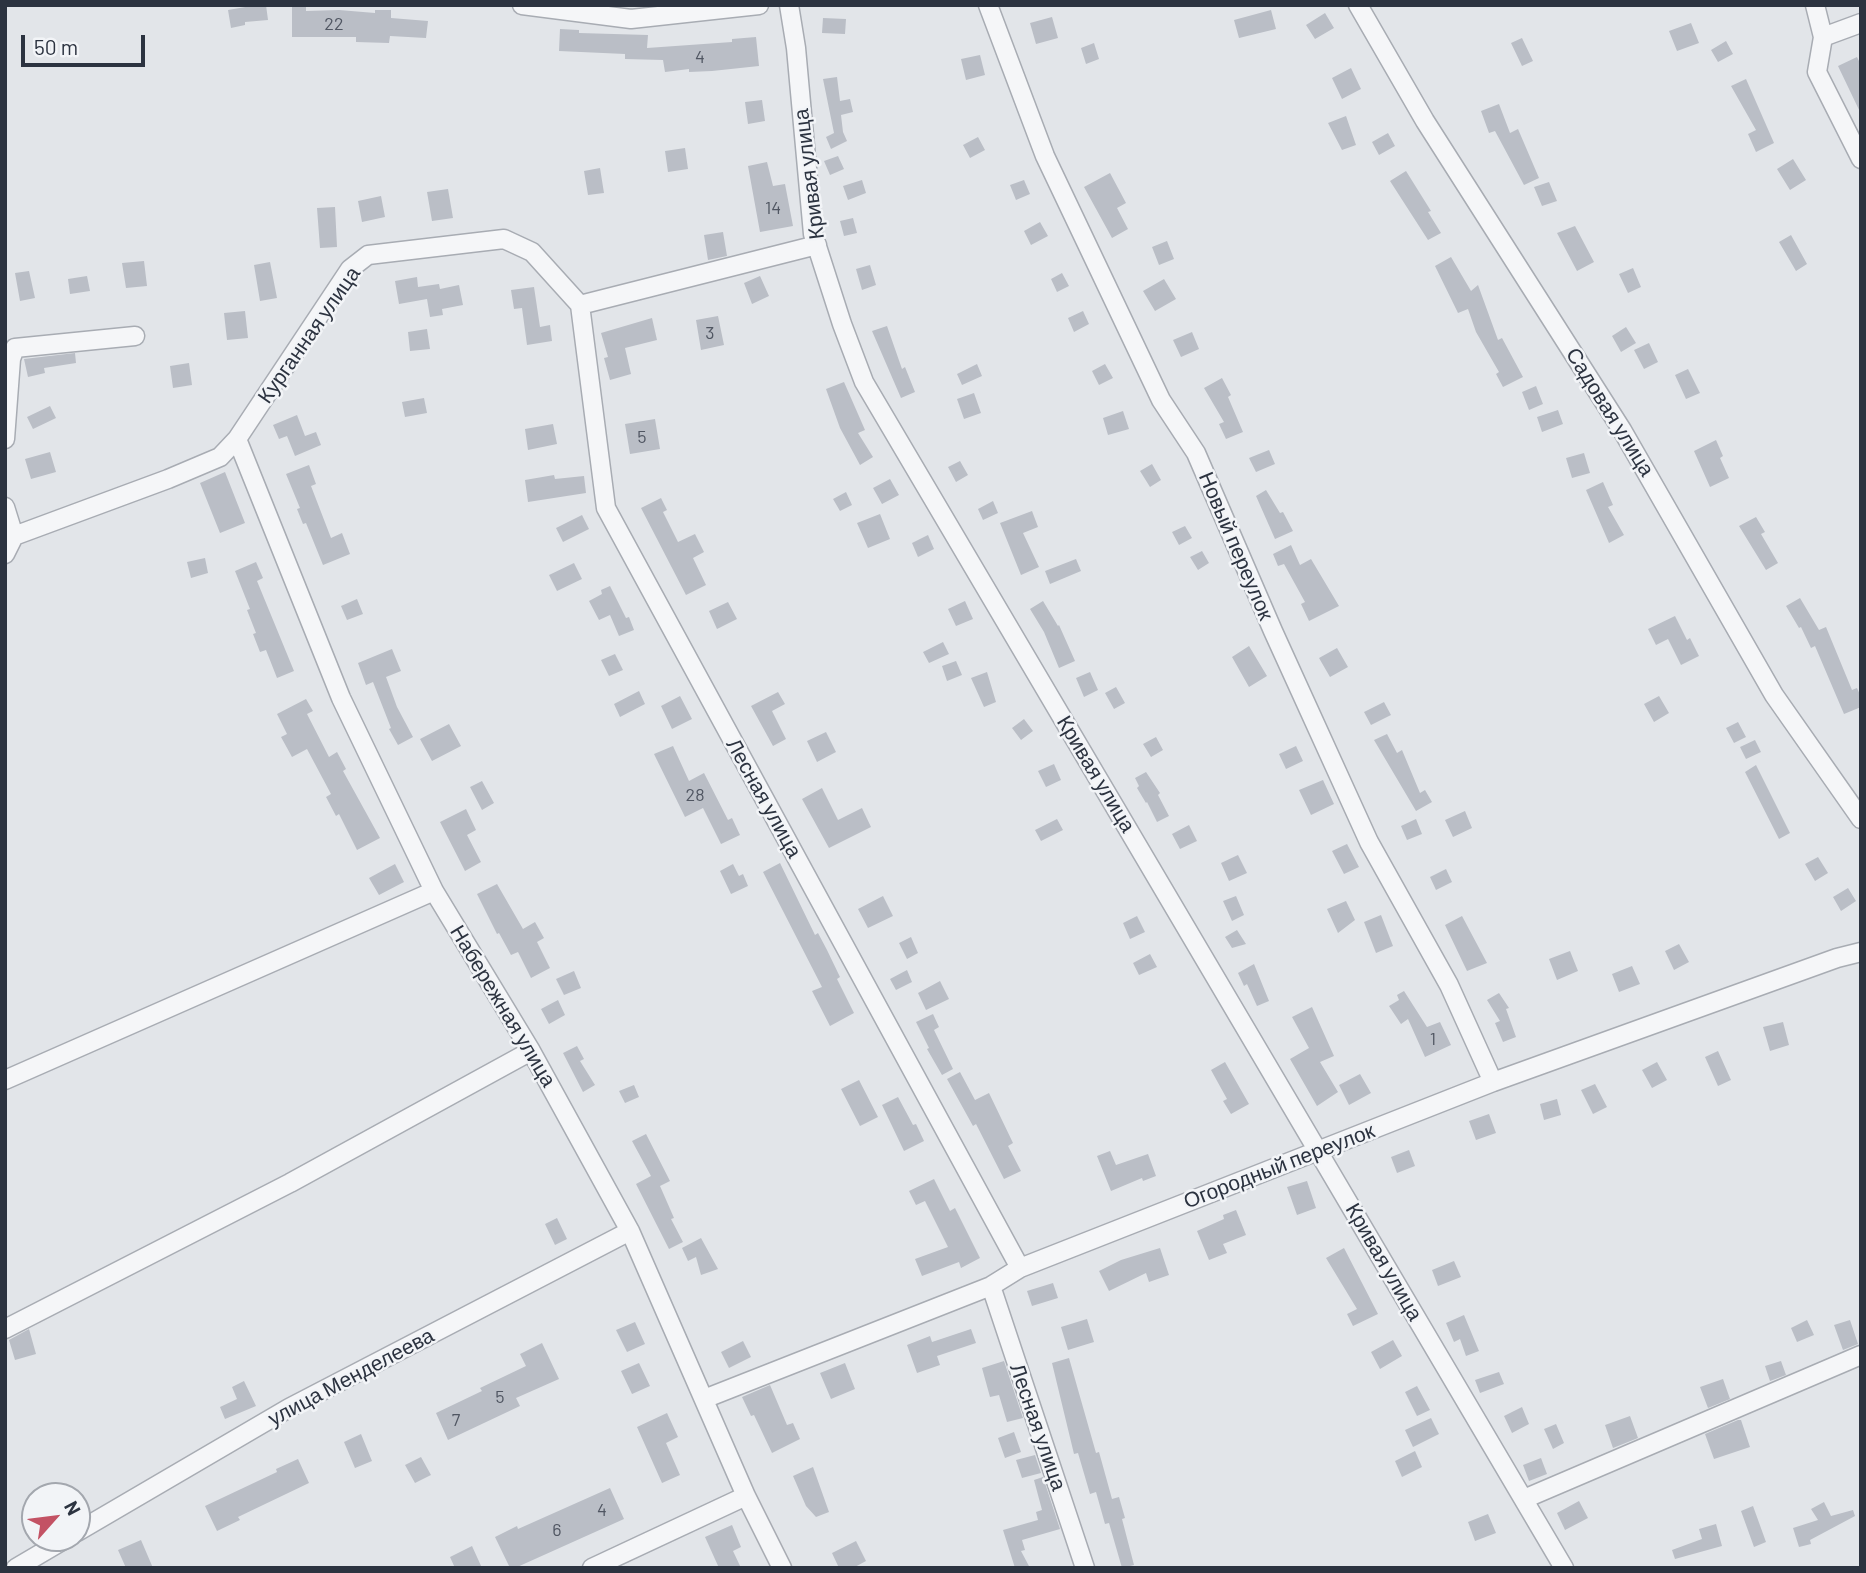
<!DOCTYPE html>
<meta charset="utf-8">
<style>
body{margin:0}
#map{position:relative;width:1866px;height:1573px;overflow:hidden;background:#e2e5e9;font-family:Barlow,sans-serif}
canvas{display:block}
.frame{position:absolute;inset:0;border:7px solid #2c3340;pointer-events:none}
.north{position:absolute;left:21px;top:1482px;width:70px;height:70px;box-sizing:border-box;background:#f2f4f7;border:2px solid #a3a7ae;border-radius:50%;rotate:62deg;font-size:19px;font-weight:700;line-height:28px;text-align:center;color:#2c3340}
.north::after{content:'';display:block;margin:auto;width:24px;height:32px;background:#c35264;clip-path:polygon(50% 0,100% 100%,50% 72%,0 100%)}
.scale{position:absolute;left:21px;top:35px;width:124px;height:32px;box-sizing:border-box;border:4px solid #2c3340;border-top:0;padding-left:9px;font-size:21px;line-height:24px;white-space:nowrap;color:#2c3340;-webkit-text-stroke:5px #f2f4f7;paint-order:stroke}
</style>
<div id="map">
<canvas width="1866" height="1573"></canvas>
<div class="frame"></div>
<div class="north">N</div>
<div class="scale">50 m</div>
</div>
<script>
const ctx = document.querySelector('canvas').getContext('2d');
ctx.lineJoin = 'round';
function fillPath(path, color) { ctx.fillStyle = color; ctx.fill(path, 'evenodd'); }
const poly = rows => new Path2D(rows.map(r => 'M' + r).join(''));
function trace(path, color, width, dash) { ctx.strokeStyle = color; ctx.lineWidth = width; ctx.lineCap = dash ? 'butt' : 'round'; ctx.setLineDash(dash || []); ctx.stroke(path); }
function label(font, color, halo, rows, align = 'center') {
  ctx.font = font + ' Barlow,sans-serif'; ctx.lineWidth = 5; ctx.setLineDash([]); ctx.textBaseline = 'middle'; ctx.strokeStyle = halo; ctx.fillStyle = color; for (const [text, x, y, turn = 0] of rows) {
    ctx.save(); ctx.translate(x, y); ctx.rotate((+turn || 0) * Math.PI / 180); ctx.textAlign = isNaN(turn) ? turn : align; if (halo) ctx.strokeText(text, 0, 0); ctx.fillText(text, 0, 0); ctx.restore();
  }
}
fillPath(poly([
 [257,5,266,5,268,20,245,22,245,25,231,28,228,10],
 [292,5,306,5,306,11,339,10,375,13,375,10,391,10,391,18,428,21,426,38,390,36,389,43,356,42,356,37,292,37],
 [1271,10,1276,29,1239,38,1234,20],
 [1325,13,1334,28,1315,39,1306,25],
 [1052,17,1058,38,1036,44,1030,23],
 [823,18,846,19,845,34,822,33],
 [1691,23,1699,43,1677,51,1669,31],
 [560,29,579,30,579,33,648,35,647,48,732,42,732,39,756,37,759,66,712,71,689,72,689,69,665,72,663,60,625,59,625,54,559,51],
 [1522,38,1533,61,1522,66,1511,43],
 [1726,41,1733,54,1718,62,1711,50],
 [1094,43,1099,59,1086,64,1081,48],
 [980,55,985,75,966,80,961,59],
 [1857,57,1861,65,1861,114,1838,66],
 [1351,68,1361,89,1342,99,1332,78],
 [837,77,840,101,850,99,853,112,841,115,843,132,847,141,831,149,826,137,834,133,823,79],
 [1746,79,1774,143,1756,152,1748,134,1756,130,1731,86],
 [762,100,765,121,748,124,745,102],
 [1499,104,1510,133,1518,129,1539,178,1524,185,1495,131,1489,133,1481,111],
 [1346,116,1356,145,1342,150,1328,123],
 [1388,133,1395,146,1379,155,1372,142],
 [978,137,985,150,970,158,963,145],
 [685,148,688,169,668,172,665,151],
 [838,156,844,169,830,175,824,161],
 [1793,159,1806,180,1790,190,1777,169],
 [767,162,773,186,785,184,793,226,760,232,748,166],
 [600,168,604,193,588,195,584,171],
 [1406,171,1431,211,1428,212,1441,233,1428,240,1390,181],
 [1110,173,1126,203,1117,208,1128,229,1112,238,1084,187],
 [862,180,866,193,848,200,843,186],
 [1024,180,1030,194,1016,200,1010,185],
 [1549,182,1557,201,1542,206,1534,187],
 [448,189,453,218,432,221,427,192],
 [381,196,385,217,362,222,358,201],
 [335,207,337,247,320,248,317,208],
 [853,218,857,233,844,236,840,221],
 [1040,222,1048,236,1031,245,1024,231],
 [1575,226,1594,262,1577,271,1557,233],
 [723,232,727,256,708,260,704,235],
 [1791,235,1807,264,1796,271,1779,242],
 [1167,241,1174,259,1159,265,1152,247],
 [1451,257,1471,291,1478,285,1498,340,1502,338,1523,377,1503,387,1496,374,1499,372,1476,332,1468,309,1458,313,1435,266],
 [144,261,147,286,126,288,122,263],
 [270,262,277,298,260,301,254,265],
 [870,265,876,285,862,290,856,269],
 [1633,268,1641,287,1628,293,1619,274],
 [29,271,35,298,20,301,15,273],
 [1062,273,1069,286,1057,292,1051,279],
 [87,276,90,291,70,294,68,279],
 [760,276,769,296,752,304,744,283],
 [417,277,418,287,439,284,440,289,459,285,463,305,442,309,443,315,430,317,427,299,399,304,395,281],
 [1164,279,1176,299,1155,311,1143,291],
 [534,287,540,327,550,325,552,341,527,345,522,308,514,309,511,290],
 [245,311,248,338,227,340,224,313],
 [1083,311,1089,324,1074,332,1068,318],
 [718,316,724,345,701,350,696,320],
 [652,318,657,340,625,348,631,374,610,380,604,358,608,357,601,333],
 [887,326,902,369,905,367,915,392,901,398,872,331],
 [1626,327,1636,343,1621,352,1612,336],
 [427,329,430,349,410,351,408,332],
 [1192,332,1199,349,1181,357,1173,340],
 [1649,343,1658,362,1644,369,1634,350],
 [75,353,76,363,44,368,45,373,28,377,24,359],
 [189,363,192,385,173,388,170,366],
 [977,364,982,376,962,385,957,374],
 [1105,364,1113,378,1099,385,1092,371],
 [1688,369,1700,393,1686,399,1675,375],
 [1222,378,1231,395,1228,397,1243,432,1226,439,1219,424,1224,422,1204,388],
 [844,382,865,430,858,433,873,457,860,465,840,428,826,389],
 [1536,386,1543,404,1529,410,1522,392],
 [974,393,981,413,964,419,957,399],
 [424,398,427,413,405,417,402,402],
 [50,406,56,418,33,429,27,417],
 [1558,410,1563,424,1542,432,1537,417],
 [1123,411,1129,429,1108,435,1103,418],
 [297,415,305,436,316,432,321,445,295,456,287,436,279,439,273,425],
 [655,419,660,449,630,454,625,424],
 [553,424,557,444,528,450,525,429],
 [1716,440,1723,456,1720,458,1729,478,1710,487,1694,451],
 [1269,450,1275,464,1256,472,1249,458],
 [50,452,56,472,31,479,25,459],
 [1584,453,1590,473,1572,478,1566,458],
 [960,461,968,475,956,482,948,467],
 [1152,464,1161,480,1150,487,1140,471],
 [309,465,316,484,311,486,331,538,342,533,350,554,323,565,306,523,303,524,297,509,300,508,286,474],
 [225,472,245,523,220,533,200,483],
 [554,475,555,479,584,476,586,493,528,502,525,480],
 [890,479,899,495,882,504,873,488],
 [1603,482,1613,505,1608,507,1624,535,1609,543,1586,490],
 [1266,490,1280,513,1283,512,1293,531,1275,539,1256,496],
 [846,492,852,505,840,511,833,499],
 [661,498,667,510,663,512,678,542,695,534,704,552,693,558,706,585,686,595,641,508],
 [993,501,998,513,983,520,978,509],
 [1032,511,1038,527,1023,533,1039,567,1021,575,1000,523],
 [880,514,890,539,868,548,857,523],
 [582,515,589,529,563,542,556,528],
 [1756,517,1765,532,1761,534,1778,563,1766,570,1739,526],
 [1185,526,1192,538,1179,545,1172,532],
 [928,535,934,549,918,557,912,543],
 [1291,545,1300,565,1311,559,1339,606,1309,621,1301,604,1305,602,1284,564,1278,566,1273,554],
 [1202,551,1209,563,1198,570,1190,557],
 [205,558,208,573,191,578,187,562],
 [1076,559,1081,571,1050,584,1045,571],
 [256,562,263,578,257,581,294,671,277,678,266,650,260,652,253,634,256,633,247,610,250,609,235,571],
 [574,563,582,579,557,591,549,575],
 [610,586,626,618,629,617,634,630,619,636,610,615,599,620,589,601,602,594,601,590],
 [1800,598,1819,630,1826,627,1852,690,1857,688,1861,697,1861,707,1844,714,1815,646,1811,648,1801,627,1799,628,1786,606],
 [357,599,363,614,347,620,341,606],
 [965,601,973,619,956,626,948,609],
 [1043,601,1058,626,1059,625,1075,661,1059,668,1044,632,1030,609],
 [728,602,737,619,717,629,709,611],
 [1675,616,1687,640,1690,638,1699,656,1681,665,1668,639,1656,645,1648,629],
 [943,642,949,654,929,663,923,652],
 [1249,646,1267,676,1249,687,1232,657],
 [1337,648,1348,667,1330,677,1319,658],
 [392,649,401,671,386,677,397,707,413,737,398,745,389,729,391,728,373,682,366,685,358,663],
 [615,654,623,670,609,676,601,660],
 [956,661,962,675,947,681,942,666],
 [987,672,996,702,984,707,971,678],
 [1090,672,1098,690,1084,697,1076,678],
 [1116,687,1125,703,1114,709,1105,693],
 [639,691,645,704,620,717,614,704],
 [778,692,785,704,772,711,786,739,773,746,751,706],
 [680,696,692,719,672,729,661,706],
 [1659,696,1669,713,1654,722,1644,704],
 [306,699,313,711,307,714,329,757,337,752,346,769,343,771,380,838,357,850,339,814,336,816,326,797,331,794,307,749,292,757,281,737,287,734,277,714],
 [1384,702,1391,715,1371,725,1364,712],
 [1024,719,1033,731,1021,740,1012,728],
 [1738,722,1746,737,1734,743,1726,728],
 [449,724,461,746,432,761,420,739],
 [826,732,836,752,817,762,807,741],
 [1387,734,1397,753,1402,750,1420,793,1425,790,1432,802,1416,811,1374,740],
 [1156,737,1163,750,1151,757,1143,744],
 [1755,740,1761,752,1746,759,1740,747],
 [673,746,689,781,704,773,728,820,732,818,740,835,721,844,703,808,685,817,654,754],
 [1296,746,1303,761,1286,769,1279,754],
 [1054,764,1061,780,1046,787,1038,771],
 [1756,765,1790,833,1779,839,1745,772],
 [1146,772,1160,793,1158,795,1169,816,1157,822,1147,802,1146,803,1137,788,1139,786,1135,778],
 [1323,780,1334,804,1311,815,1299,790],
 [482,781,494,803,482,810,470,787],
 [822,788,838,820,862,808,871,827,829,848,802,799],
 [466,809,476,830,467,835,481,862,465,871,440,822],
 [1465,811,1472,828,1453,837,1445,820],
 [1057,819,1063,830,1041,841,1035,830],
 [1416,819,1422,834,1407,840,1401,826],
 [1189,825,1197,841,1180,849,1172,834],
 [1347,844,1359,867,1344,874,1332,851],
 [1238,855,1247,873,1229,881,1221,863],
 [1818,857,1828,873,1815,881,1805,864],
 [780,863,815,935,818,933,827,950,840,977,837,979,854,1013,830,1026,812,991,822,987,763,872],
 [395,864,404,882,379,895,369,878],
 [733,864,739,876,743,874,748,886,731,894,720,871],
 [1446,869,1452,882,1436,890,1430,877],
 [497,884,523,929,535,922,544,938,537,942,550,968,531,978,518,952,511,955,499,933,497,934,477,894],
 [1848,888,1856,901,1841,911,1833,897],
 [883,896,893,916,868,928,858,909],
 [1236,896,1244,915,1232,921,1223,901],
 [1346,901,1355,920,1338,933,1327,909],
 [1381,915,1393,946,1376,953,1364,922],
 [1137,916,1145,932,1130,939,1123,923],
 [1462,916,1487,963,1467,971,1445,925],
 [1237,930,1246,944,1232,948,1225,937],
 [911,937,918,953,907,959,899,943],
 [1679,944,1689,962,1674,970,1665,951],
 [1570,951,1578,971,1557,980,1549,959],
 [1150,954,1157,967,1139,975,1133,963],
 [1254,964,1269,1001,1257,1006,1247,984,1244,986,1238,973],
 [1632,966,1640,984,1619,992,1612,974],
 [907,970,912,982,896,990,890,979],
 [574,971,581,988,564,995,556,979],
 [940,981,949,999,926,1010,918,993],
 [1404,991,1427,1027,1440,1022,1451,1045,1425,1057,1408,1019,1401,1024,1389,1006,1399,1000,1397,995],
 [1499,993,1509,1008,1506,1009,1516,1037,1503,1042,1495,1023,1500,1021,1487,1000],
 [558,1000,565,1015,549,1024,541,1009],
 [1312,1007,1334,1056,1320,1062,1338,1092,1317,1106,1290,1059,1309,1048,1292,1017],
 [933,1014,939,1027,934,1030,953,1069,942,1075,927,1049,929,1048,916,1022],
 [1783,1022,1789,1045,1770,1051,1763,1027],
 [577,1046,584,1059,580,1061,595,1085,583,1092,563,1053],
 [1718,1051,1731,1080,1718,1086,1705,1057],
 [1225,1062,1249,1104,1231,1114,1223,1101,1227,1099,1211,1070],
 [1657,1062,1667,1080,1652,1088,1642,1070],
 [960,1072,975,1100,989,1093,1013,1143,1008,1146,1021,1171,1004,1179,976,1124,973,1126,947,1079],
 [1360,1074,1371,1093,1349,1105,1339,1085],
 [859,1080,878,1117,860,1126,841,1089],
 [1595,1084,1607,1107,1593,1114,1581,1090],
 [634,1085,639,1097,625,1103,619,1091],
 [898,1097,913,1125,916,1124,924,1141,904,1151,882,1105],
 [1557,1099,1561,1115,1544,1120,1540,1104],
 [1489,1114,1496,1133,1476,1140,1469,1121],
 [646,1134,670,1181,660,1186,674,1218,671,1219,683,1242,669,1249,636,1184,651,1176,632,1141],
 [1409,1150,1415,1166,1397,1173,1391,1157],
 [1110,1151,1116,1165,1148,1154,1156,1176,1143,1181,1142,1178,1111,1191,1097,1156],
 [934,1179,950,1211,955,1208,980,1258,961,1268,959,1262,922,1276,915,1259,948,1247,925,1201,916,1205,909,1191],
 [1307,1181,1316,1208,1297,1215,1287,1187],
 [1236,1210,1246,1235,1223,1244,1227,1253,1209,1260,1197,1231,1224,1219,1223,1215],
 [557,1218,567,1239,555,1245,545,1224],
 [701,1238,718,1269,701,1275,696,1257,688,1261,682,1248],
 [1160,1248,1169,1275,1149,1282,1146,1273,1109,1291,1099,1271,1121,1260],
 [1344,1248,1378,1314,1353,1326,1347,1314,1357,1309,1326,1258],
 [1454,1261,1461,1277,1438,1286,1432,1270],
 [1053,1283,1058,1298,1032,1306,1027,1291],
 [1464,1315,1479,1351,1466,1356,1460,1339,1454,1342,1446,1323],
 [1087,1319,1094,1342,1068,1350,1061,1327],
 [1807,1320,1814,1335,1797,1342,1791,1328],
 [1850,1320,1858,1344,1843,1350,1834,1325],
 [635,1322,645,1344,627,1352,616,1330],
 [29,1329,36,1354,15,1360,9,1340],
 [971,1329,976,1343,937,1356,940,1365,917,1373,907,1345,930,1336,932,1342],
 [1393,1340,1402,1356,1380,1369,1371,1352],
 [743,1341,751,1357,729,1368,721,1352],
 [542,1343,559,1379,516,1398,520,1406,448,1440,436,1413,482,1391,480,1388,526,1366,520,1354],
 [1069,1358,1096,1453,1099,1452,1112,1499,1119,1497,1125,1518,1122,1519,1134,1565,1122,1568,1109,1523,1105,1524,1096,1492,1090,1494,1078,1453,1074,1454,1052,1363],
 [1004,1361,1023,1418,1007,1422,999,1395,990,1397,982,1368],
 [1781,1361,1786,1375,1770,1381,1765,1366],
 [639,1363,650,1386,632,1394,621,1371],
 [845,1363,855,1389,831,1399,820,1373],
 [1499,1372,1504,1384,1480,1393,1475,1380],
 [1723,1379,1730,1399,1708,1408,1700,1387],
 [244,1381,256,1406,225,1419,220,1407,237,1399,232,1387],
 [770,1385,787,1425,793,1423,800,1439,772,1453,754,1415,751,1416,742,1397],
 [1417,1386,1430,1410,1417,1416,1405,1392],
 [1522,1407,1529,1424,1512,1433,1504,1416],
 [667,1413,678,1437,666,1443,680,1475,662,1483,637,1427],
 [1630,1416,1638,1438,1613,1448,1605,1425],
 [1431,1418,1439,1434,1413,1447,1405,1430],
 [1738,1420,1741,1420,1750,1447,1714,1459,1705,1434],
 [1556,1424,1564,1443,1553,1449,1544,1429],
 [1014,1432,1021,1452,1005,1458,998,1438],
 [361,1434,372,1461,355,1468,344,1442],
 [1415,1451,1422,1467,1402,1477,1395,1461],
 [1035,1455,1041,1473,1022,1478,1016,1460],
 [421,1457,431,1475,415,1483,405,1465],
 [1541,1458,1547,1474,1529,1481,1523,1465],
 [298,1459,309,1483,238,1517,240,1520,217,1531,205,1506,277,1472,276,1469],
 [813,1467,829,1512,816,1517,806,1506,793,1476],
 [1043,1477,1060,1529,1022,1540,1025,1550,1021,1551,1030,1568,1015,1568,1003,1530,1038,1520,1036,1512,1042,1510,1034,1480],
 [610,1488,624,1519,515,1568,510,1568,495,1537,517,1526,518,1529],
 [1579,1501,1588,1518,1565,1530,1557,1513],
 [1824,1502,1831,1516,1853,1510,1855,1516,1810,1540,1811,1544,1799,1547,1793,1528,1818,1520,1811,1509],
 [1753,1506,1766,1542,1754,1547,1741,1511],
 [1488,1514,1496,1533,1475,1541,1468,1522],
 [1716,1524,1722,1546,1675,1559,1672,1550,1702,1539,1699,1529],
 [732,1525,741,1547,733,1551,741,1568,719,1568,705,1537],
 [141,1540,153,1568,126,1568,118,1550],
 [856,1541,866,1561,853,1568,839,1568,832,1553],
 [472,1546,482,1568,455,1568,450,1557]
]), '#babec6');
const minor = poly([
 [522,5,631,19,759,5],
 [789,5,796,48,813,234,842,324,864,382,1564,1568],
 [988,5,1045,156,1161,400,1196,453,1273,631,1369,842,1449,985,1493,1082],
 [1358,5,1425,121,1622,430,1774,695,1861,819],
 [1815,5,1823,37,1817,72,1861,159],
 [1823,37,1861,23],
 [580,305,606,508,1020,1268],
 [5,439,11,359,15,348,135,336],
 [237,439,341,698,434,891,531,1051,630,1231,746,1496,782,1568],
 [5,507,14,536,5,554],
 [14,536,168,479,220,457,237,439,350,269,368,255,504,239,532,252,580,305,817,245],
 [5,1080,434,891],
 [991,1286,1085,1568],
 [5,1329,290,1183,531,1051],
 [704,1399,991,1286,1020,1268,1493,1082,1837,958,1861,952],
 [1524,1499,1861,1355],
 [77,1532,289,1408,630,1231],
 [16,1568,67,1538],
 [592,1568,746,1496]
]);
trace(minor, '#a8acb3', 21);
trace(minor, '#f5f6f8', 18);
label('18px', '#505662', null, [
 ["22",334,24],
 ["4",700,57],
 ["14",773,208],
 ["3",710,333],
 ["5",642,437],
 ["28",695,795],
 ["1",1433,1039],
 ["5",500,1397],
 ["7",456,1420],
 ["4",602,1510],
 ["6",557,1530]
]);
label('21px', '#2c3340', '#f2f4f7', [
 ["Кривая улица",809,174,-97],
 ["Курганная улица",309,335,-55],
 ["Садовая улица",1610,412,58],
 ["Новый переулок",1236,546,67],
 ["Кривая улица",1096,774,59],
 ["Лесная улица",764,798,61],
 ["Набережная улица",503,1006,59],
 ["Огородный переулок",1279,1166,-21],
 ["Кривая улица",1384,1262,60],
 ["улица Менделеева",351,1377,-28],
 ["Лесная улица",1038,1427,71]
]);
</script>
